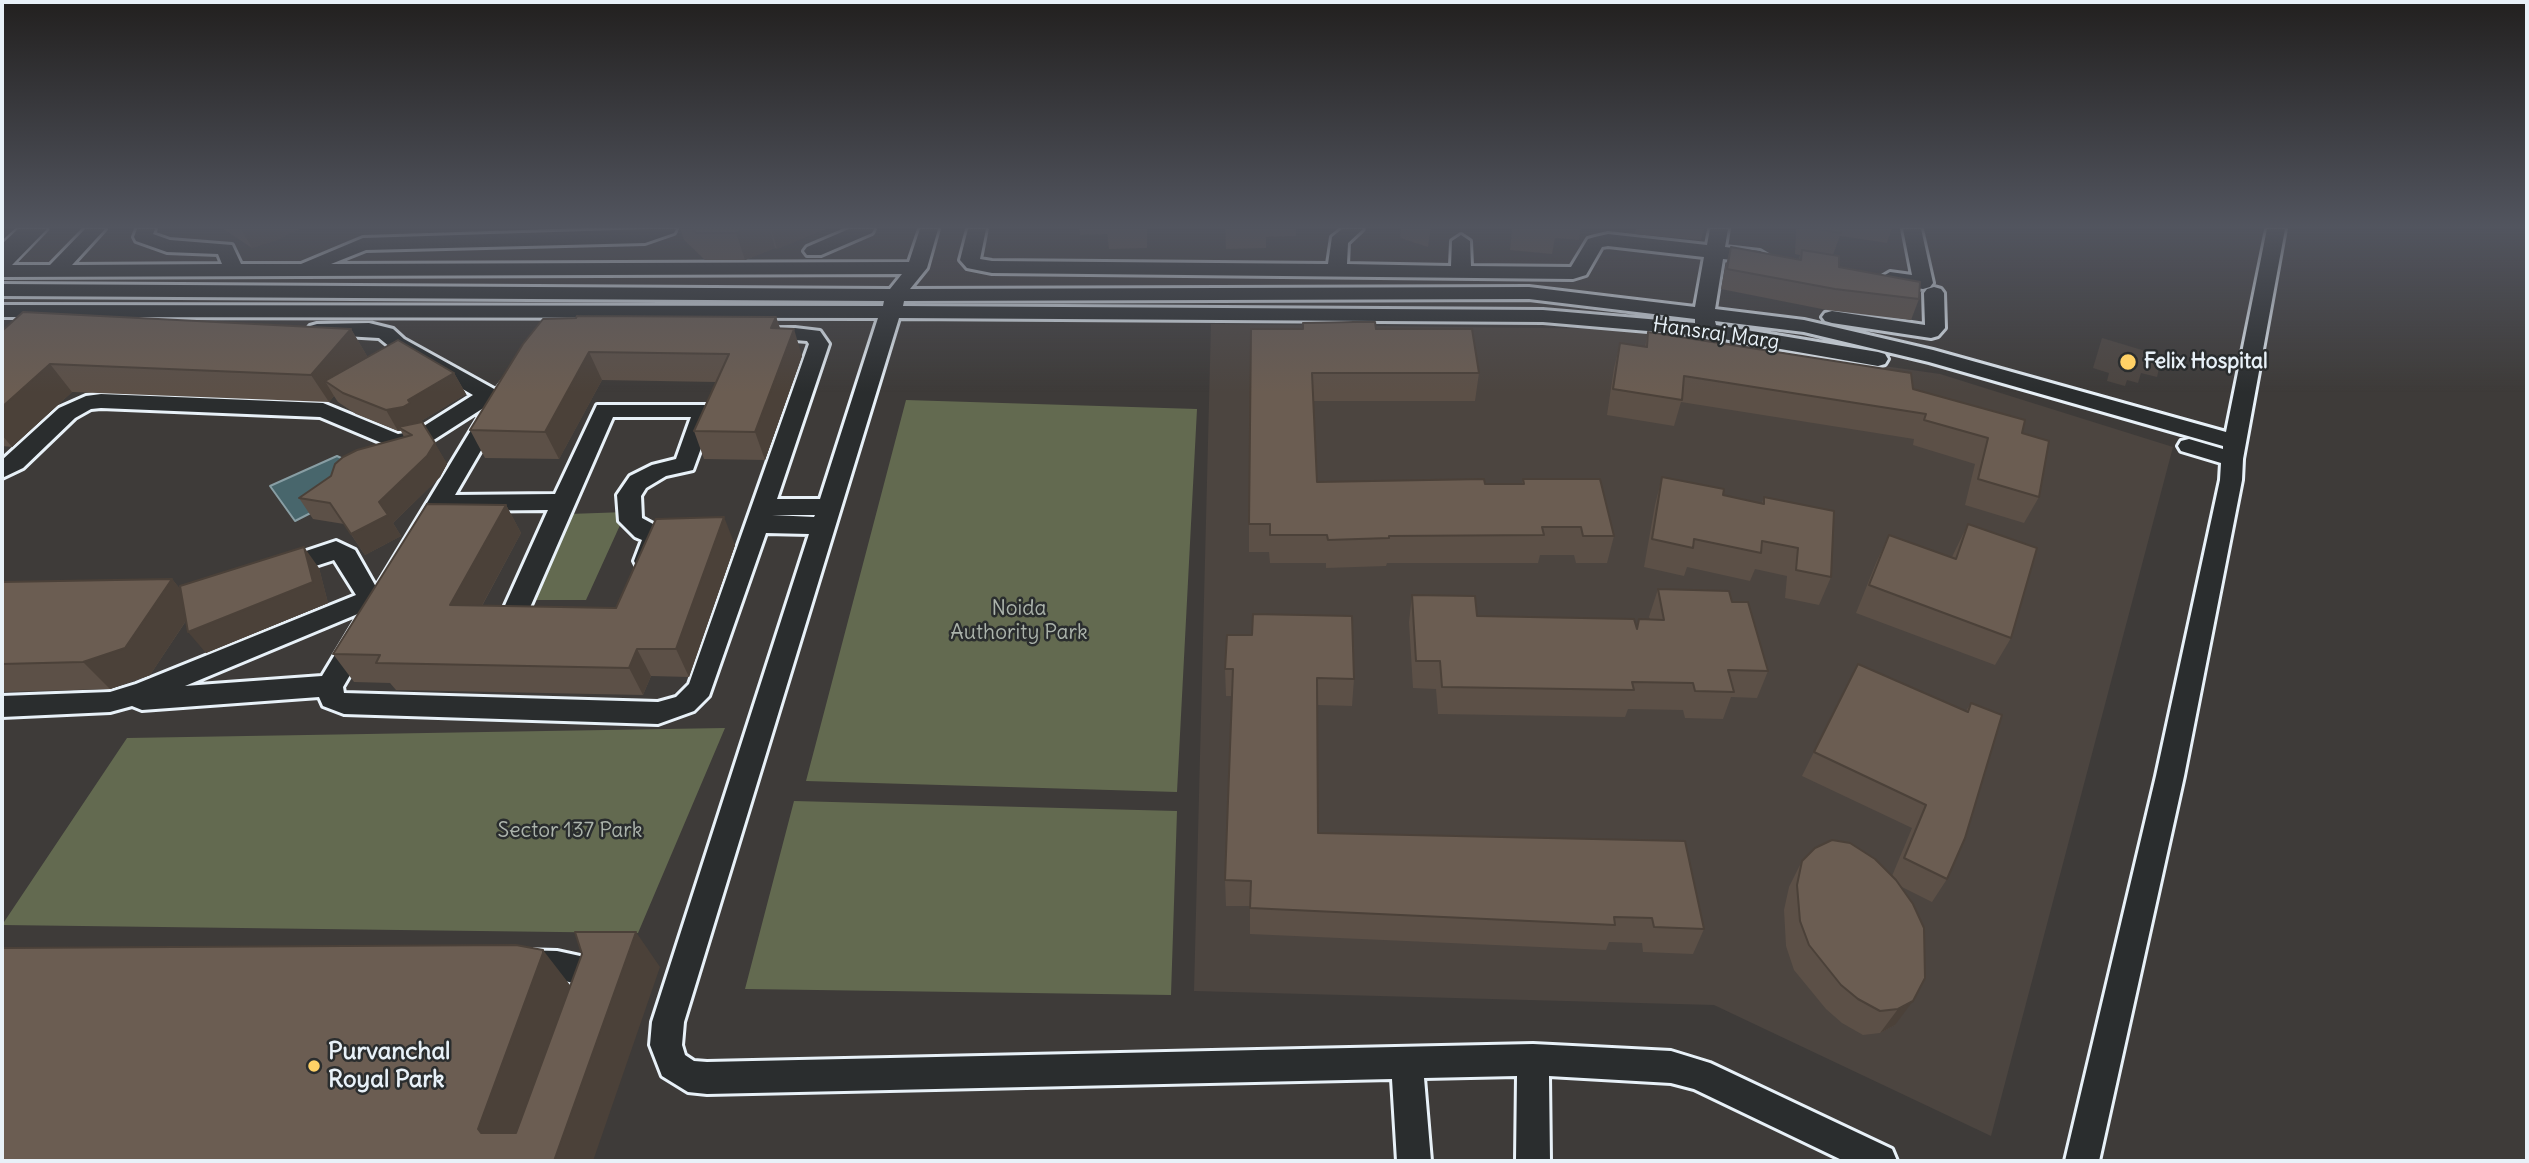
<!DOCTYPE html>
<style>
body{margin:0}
#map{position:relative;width:2529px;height:1163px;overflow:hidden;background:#3e3b39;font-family:Delius,sans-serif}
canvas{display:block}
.frame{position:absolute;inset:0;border:4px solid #e8f1f8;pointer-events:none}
</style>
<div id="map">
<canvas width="2529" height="1163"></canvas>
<div class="frame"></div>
</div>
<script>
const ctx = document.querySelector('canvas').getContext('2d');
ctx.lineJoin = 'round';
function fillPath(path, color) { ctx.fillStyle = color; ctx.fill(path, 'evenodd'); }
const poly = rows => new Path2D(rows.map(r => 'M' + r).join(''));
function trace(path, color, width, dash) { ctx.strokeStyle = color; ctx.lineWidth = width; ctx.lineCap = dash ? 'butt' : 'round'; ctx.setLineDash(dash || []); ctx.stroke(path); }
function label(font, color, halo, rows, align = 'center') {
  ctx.font = font + ' Delius,sans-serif'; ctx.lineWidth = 5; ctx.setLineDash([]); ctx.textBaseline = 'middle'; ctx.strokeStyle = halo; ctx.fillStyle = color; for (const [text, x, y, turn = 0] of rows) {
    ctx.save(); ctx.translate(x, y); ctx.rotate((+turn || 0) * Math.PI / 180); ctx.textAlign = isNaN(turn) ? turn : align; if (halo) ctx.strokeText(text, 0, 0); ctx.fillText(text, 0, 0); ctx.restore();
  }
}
fillPath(poly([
 [1211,324,1625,329,1940,374,2173,447,1991,1136,1714,1005,1194,991],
 [2102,338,2162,356,2157,377,2141,373,2138,383,2127,380,2125,386,2107,381,2109,373,2093,368]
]), '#4c4540');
fillPath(poly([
 [906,400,1197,409,1177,792,806,781],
 [626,512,586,600,528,600,569,514],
 [725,728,638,933,2,925,127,738],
 [794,801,1177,811,1171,995,745,989]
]), '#636a50');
const water = poly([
 [337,456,366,470,338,499,295,521,270,486,337,456]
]);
fillPath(water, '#48666c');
trace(water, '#889ea4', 2);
const street = poly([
 [85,229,105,229,72,265,222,264,218,254,167,252,136,241,134,237,137,229,155,229,153,234,170,240,232,245,241,264,301,264,363,238,649,229,676,229,674,233,645,243,366,250,331,264,909,262,920,229,938,229,927,268,910,289,1529,287,1695,307,1704,257,1608,246,1602,247,1586,275,1573,279,992,273,967,268,960,260,968,229,986,229,980,259,992,261,1328,264,1332,237,1342,229,1363,229,1348,243,1347,264,1451,266,1452,241,1461,235,1470,241,1471,266,1571,267,1588,239,1595,237,1608,234,1707,245,1710,229,1728,229,1725,247,1760,251,1770,257,1760,263,1723,259,1715,309,1804,320,1933,350,2226,432,2267,229,2285,229,2243,459,2242,480,2184,776,2099,1161,2065,1161,2156,776,2220,480,2221,463,2181,451,2178,446,2181,441,2189,439,2223,449,2223,446,1929,362,1804,332,1715,321,1716,325,1878,352,1885,354,1888,359,1885,364,1878,366,1706,336,1543,322,899,318,684,1022,682,1045,685,1055,694,1061,707,1062,1533,1044,1671,1051,1710,1063,1892,1149,1897,1161,1844,1161,1694,1089,1671,1083,1549,1076,1550,1161,1516,1161,1517,1076,1424,1078,1431,1161,1397,1161,1392,1079,707,1094,688,1092,662,1076,650,1045,652,1022,809,534,766,533,709,696,694,711,658,724,344,714,323,706,319,697,142,710,132,706,110,712,2,717,2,696,110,692,136,684,356,595,334,560,282,577,273,574,270,568,273,562,336,541,355,550,376,587,485,407,432,441,396,449,320,417,101,408,91,409,75,418,23,468,2,478,2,460,59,408,86,396,101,394,323,403,398,434,416,431,473,395,390,347,379,338,310,334,307,330,310,326,317,324,369,323,393,329,404,339,496,390,540,335,547,333,571,329,795,328,820,331,829,344,777,499,820,499,878,318,2,317,2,305,883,306,884,301,2,296,2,284,890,289,902,274,2,277,2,265,50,265,85,229],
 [1529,299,1695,319,1695,323,1543,310,903,306,904,301,1529,299],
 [571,341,795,340,807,341,809,344,689,684,676,697,658,702,344,693,343,687,446,511,548,510,498,621,502,628,511,630,538,628,542,621,538,614,528,612,613,417,691,417,676,459,652,465,630,476,617,495,619,521,635,537,642,540,634,561,637,567,646,570,655,567,668,536,664,530,642,518,641,496,646,488,666,476,693,470,715,410,712,405,597,405,555,494,455,495,508,404,554,344,571,341],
 [772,515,815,515,814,517,772,515],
 [360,613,322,676,185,686,360,613],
 [849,229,874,229,872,233,821,255,807,255,804,251,807,247,849,229],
 [1903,229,1921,229,1933,283,1930,287,1923,289,1890,284,1880,278,1890,272,1912,275,1903,229],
 [1934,287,1941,289,1944,293,1945,328,1938,336,1931,338,1832,323,1825,321,1822,317,1825,313,1832,311,1925,325,1924,293,1927,289,1934,287],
 [520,950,557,951,580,956,597,964,605,981,597,1005,586,1010,575,1005,570,995,573,983,557,979,520,978,509,974,505,964,509,954,520,950]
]);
const secondary = poly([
 [18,229,47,229,12,265,2,267,2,244,18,229]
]);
trace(street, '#e8f1f8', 6);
trace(secondary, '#e8f1f8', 5);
fillPath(street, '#2a2d2e');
fillPath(secondary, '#2a2d2e');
fillPath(poly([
 [223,229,299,229,277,240,252,248],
 [680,229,826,229,777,249,775,248,745,260,705,260,684,240],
 [1079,229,1147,229,1147,248,1109,249,1107,234,1080,235],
 [1225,229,1296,229,1296,236,1266,237,1266,248,1226,249],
 [1401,229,1431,229,1428,247,1400,238],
 [1512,229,1581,229,1579,240,1555,238,1552,254,1510,250],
 [1636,229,1704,229,1701,240,1634,234],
 [1796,229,1892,229,1887,243,1840,236,1833,255,1839,267,1919,299,1911,320,1827,310,1721,289,1725,268,1731,247,1799,259,1800,255,1795,254],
 [776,317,780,328,802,356,765,460,704,459,694,431,716,382,602,380,559,459,485,458,470,430,523,344],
 [351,329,367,356,365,358,454,373,466,394,421,421,447,464,440,477,393,523,401,536,365,555,344,524,313,519,299,498,404,437,401,431,398,431,356,414,338,402,334,396,329,402,72,392,12,447,2,446,2,331],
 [1303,329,1376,329,1479,373,1475,401,1313,401,1317,482,1522,484,1523,479,1614,536,1607,563,1576,563,1574,555,1540,555,1538,563,1387,563,1386,566,1326,568,1326,563,1270,563,1269,552,1249,552,1249,524],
 [1648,332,1913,389,2022,433,2039,497,2024,523,1965,505,1975,464,1913,445,1914,439,1681,402,1674,426,1607,415,1614,368,1620,343,1645,347],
 [1662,477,1723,495,1762,503,1764,497,1831,577,1819,605,1785,598,1787,576,1755,569,1750,581,1687,567,1684,576,1644,567,1655,505],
 [506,505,521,533,482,606,616,608,735,545,689,677,651,676,643,695,396,690,390,683,354,682,333,654],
 [1968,524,2011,638,1995,665,1856,613,1876,563,1889,535,1952,557],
 [319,568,328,603,206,653,186,621,150,675,110,689,2,692,2,582,172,579,180,589],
 [1658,589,1732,602,1768,671,1757,698,1731,697,1723,719,1685,718,1683,710,1628,709,1625,717,1438,714,1436,689,1413,688,1409,622,1412,595,1477,616,1636,627,1639,619,1650,619,1649,617],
 [1858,664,1966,711,1971,703,1947,879,1932,902,1900,886,1913,904,1895,1025,1880,1033,1863,1035,1842,1023,1826,1009,1794,970,1786,946,1784,910,1789,887,1802,861,1892,876,1912,828,1802,776],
 [1225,669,1354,679,1352,706,1317,705,1318,833,1704,929,1693,954,1643,952,1642,943,1609,942,1606,950,1250,934,1250,906,1226,906,1225,880,1232,696,1226,696]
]), '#5c5047');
fillPath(poly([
 [241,229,299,229,277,240,252,248],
 [746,229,770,229,775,248,745,260,736,233],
 [771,229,826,229,777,249],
 [776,317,785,344,771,328],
 [351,329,367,356,339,390,325,381,334,396,329,402,311,375],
 [794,329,802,356,765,460,755,432],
 [589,352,602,380,559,459,545,432],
 [50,364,72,392,12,447,2,435,2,407],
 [454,373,466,394,421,421,422,424,398,427,401,431,398,431,386,410,408,400],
 [435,443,447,464,440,477,393,523,401,536,365,555,351,534,379,502],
 [506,505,521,533,467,633,450,605],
 [724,517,735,545,689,677,676,649],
 [304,547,319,568,328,603,206,653,188,632],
 [172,579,195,607,150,675,110,689,83,662],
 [637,649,651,676,643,695,629,668],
 [636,932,660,967,593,1161,554,1161],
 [543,950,570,985,570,988,511,1160,478,1129],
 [1913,1001,1895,1025,1880,1033,1898,1009]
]), '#4b4139');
const building = poly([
 [692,229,746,229,736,233,696,233,692,229],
 [1817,229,1841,229,1841,233,1817,229],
 [1731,247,1801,260,1802,250,1839,256,1839,267,1920,282,1919,299,1835,289,1727,269,1731,247],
 [23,312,351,329,311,375,50,364,2,407,2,331,23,312],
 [577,316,776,317,771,328,794,329,755,432,694,431,729,354,589,352,545,432,470,430,523,344,543,319,576,318,577,316],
 [1354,322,1375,322,1376,329,1472,329,1479,373,1312,373,1317,482,1484,479,1485,484,1524,484,1523,479,1600,479,1614,536,1583,536,1581,527,1542,527,1544,535,1389,536,1389,538,1328,540,1327,535,1270,535,1270,524,1249,524,1251,329,1303,329,1303,323,1354,322],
 [1648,332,1911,373,1913,389,2025,420,2022,433,2049,441,2039,497,1978,479,1988,438,1924,420,1926,414,1684,376,1682,400,1613,389,1620,343,1647,347,1648,332],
 [398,340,454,373,408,400,410,403,403,407,386,410,343,393,325,381,398,340],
 [422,422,435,443,427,456,379,502,388,515,351,534,330,503,299,498,331,476,335,464,343,457,357,450,412,435,398,427,422,422],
 [1662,477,1724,489,1723,495,1764,504,1764,497,1834,511,1831,577,1796,570,1798,548,1762,541,1761,553,1694,539,1693,548,1652,539,1662,477],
 [427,504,506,505,450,605,616,608,656,519,724,517,676,649,637,649,629,668,376,663,380,655,333,654,427,504],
 [1968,524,2037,548,2011,638,1869,585,1889,535,1956,559,1968,524],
 [304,547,313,582,188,632,180,586,304,547],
 [172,579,125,648,83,662,2,664,2,582,172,579],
 [1658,589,1729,591,1732,602,1748,602,1768,671,1728,670,1734,692,1695,691,1693,683,1632,682,1634,690,1442,687,1440,661,1416,661,1412,595,1475,596,1477,616,1634,619,1637,629,1639,619,1664,620,1658,589],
 [1253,614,1352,616,1354,679,1317,678,1318,833,1685,841,1704,929,1654,927,1652,918,1614,917,1615,925,1250,908,1251,881,1225,880,1233,669,1225,669,1227,635,1252,635,1253,614],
 [1858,664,1968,712,1971,703,2002,715,1965,838,1947,879,1904,858,1926,805,1814,752,1858,664],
 [1832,840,1850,843,1875,859,1896,880,1913,904,1924,928,1925,978,1913,1001,1898,1009,1880,1011,1858,999,1841,985,1809,945,1800,921,1797,885,1802,861,1815,848,1832,840],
 [575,932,636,932,554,1161,2,1161,2,948,516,945,543,950,543,953,478,1129,481,1133,516,1133,582,954,575,932]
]);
fillPath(building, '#6b5d52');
trace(building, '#4b4139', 2);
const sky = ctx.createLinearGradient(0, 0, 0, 392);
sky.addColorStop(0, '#22201f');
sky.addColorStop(0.58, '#52555f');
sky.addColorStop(1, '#52555f00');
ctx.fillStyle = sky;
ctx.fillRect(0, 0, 2529, 392);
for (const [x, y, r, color] of [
 [2128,362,9,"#ffd166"],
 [314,1066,7,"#ffd166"]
]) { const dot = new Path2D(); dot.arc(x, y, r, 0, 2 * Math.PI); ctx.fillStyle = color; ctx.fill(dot); trace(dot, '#2a2d2e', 2.5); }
label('21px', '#e8f1f8', '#2a2d2e', [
 ["Hansraj Marg",1716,334,8]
]);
label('bold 21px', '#e8f1f8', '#2a2d2e', [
 ["Felix Hospital",2144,362]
], 'left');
label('21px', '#acb4ac', '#2a2d2e', [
 ["Noida",1019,609],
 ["Authority Park",1019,633],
 ["Sector 137 Park",570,831]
]);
label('bold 24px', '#e8f1f8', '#2a2d2e', [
 ["Purvanchal",328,1052],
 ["Royal Park",328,1080]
], 'left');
</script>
